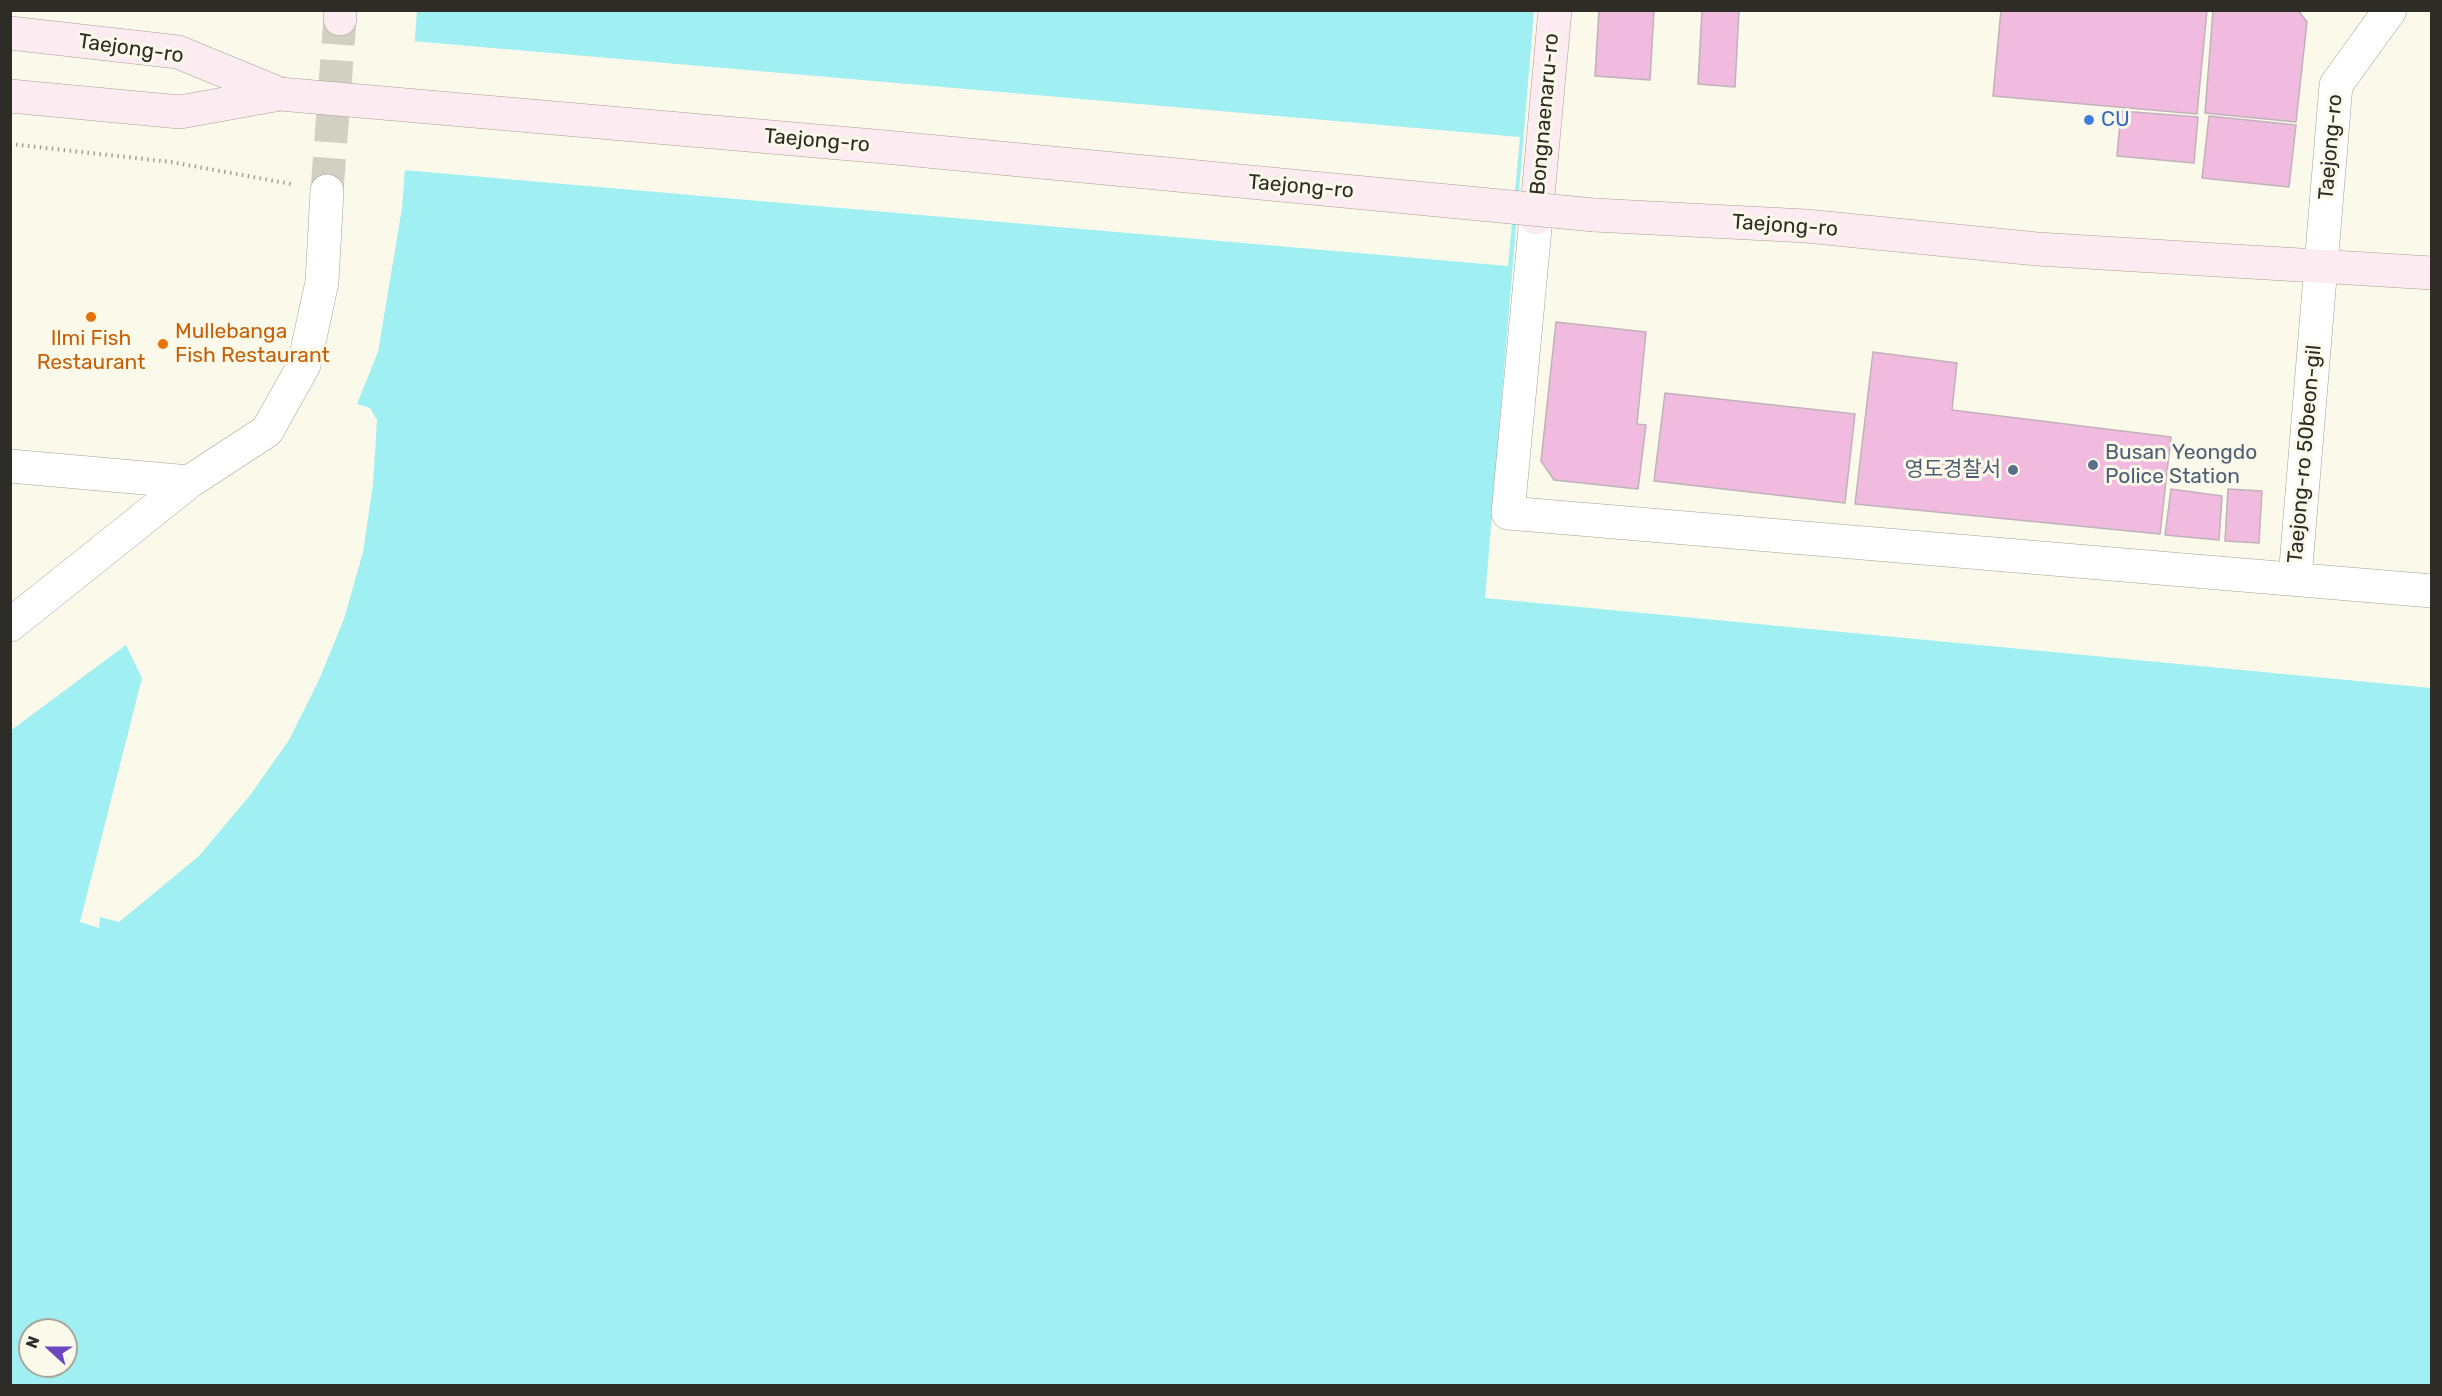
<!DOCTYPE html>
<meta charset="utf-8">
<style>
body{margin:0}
#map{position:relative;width:2442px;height:1396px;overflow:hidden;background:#fbf9ea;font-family:Rubik,sans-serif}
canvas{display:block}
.frame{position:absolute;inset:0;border:12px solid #2d2c27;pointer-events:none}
.north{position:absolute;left:18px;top:1318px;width:60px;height:60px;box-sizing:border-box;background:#fbf9ea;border:2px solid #a9a79c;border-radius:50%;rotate:291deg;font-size:16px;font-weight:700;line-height:24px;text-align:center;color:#2d2c27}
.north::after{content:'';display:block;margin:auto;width:21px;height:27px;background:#6d47c0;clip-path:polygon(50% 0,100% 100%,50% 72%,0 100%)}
</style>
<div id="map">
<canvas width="2442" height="1396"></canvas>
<div class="frame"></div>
<div class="north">N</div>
</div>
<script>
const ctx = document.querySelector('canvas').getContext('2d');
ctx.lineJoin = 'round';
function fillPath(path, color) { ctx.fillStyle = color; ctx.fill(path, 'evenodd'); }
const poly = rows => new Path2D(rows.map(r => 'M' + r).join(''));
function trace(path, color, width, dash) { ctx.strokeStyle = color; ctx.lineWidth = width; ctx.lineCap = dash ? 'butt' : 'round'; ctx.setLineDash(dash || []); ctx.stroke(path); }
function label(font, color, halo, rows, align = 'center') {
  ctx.font = font + ' Rubik,"Noto Sans KR",sans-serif'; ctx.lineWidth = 6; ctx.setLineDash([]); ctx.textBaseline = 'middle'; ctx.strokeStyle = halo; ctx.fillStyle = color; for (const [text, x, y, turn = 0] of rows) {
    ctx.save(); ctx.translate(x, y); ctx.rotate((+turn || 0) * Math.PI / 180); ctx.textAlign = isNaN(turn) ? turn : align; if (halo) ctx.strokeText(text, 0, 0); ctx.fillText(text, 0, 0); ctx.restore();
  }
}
fillPath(poly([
 [417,11,1534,11,1485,598,2431,688,2431,1385,11,1385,10,731,126,645,142,678,80,922,99,928,100,917,119,922,199,856,251,794,289,740,318,682,344,619,363,552,373,484,377,420,370,408,357,404,378,352,402,208],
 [30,1330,66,1330,66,1366,30,1366]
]), '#a0eff3');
fillPath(poly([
 [412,41,1520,137,1508,266,403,170]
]), '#fbf9ea');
const building = poly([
 [1599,10,1654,10,1650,80,1595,76,1599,10],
 [1702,10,1739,10,1735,87,1698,84,1702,10],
 [2001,10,2207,10,2197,114,1993,96,2001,10],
 [2213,10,2298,10,2307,22,2296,122,2205,113,2213,10],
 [2121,111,2198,117,2194,163,2117,156,2121,111],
 [2209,116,2296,125,2289,187,2202,178,2209,116],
 [1556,322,1646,332,1637,424,1646,425,1638,489,1554,480,1541,461,1556,322],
 [1873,352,1957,363,1952,410,2171,437,2160,534,1855,504,1873,352],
 [1665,393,1855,414,1845,503,1654,481,1665,393],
 [2171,489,2222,496,2219,540,2165,535,2171,489],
 [2228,489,2262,491,2259,543,2225,541,2228,489]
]);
fillPath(building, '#f1bbdf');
trace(building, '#bfb2ba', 1.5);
trace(poly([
 [327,191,340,19]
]), '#d2d0c3', 33, [33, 16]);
const street = poly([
 [1536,218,1508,513,2432,591],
 [10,466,189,482,267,431,304,365,322,282,327,191],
 [2295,578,2336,85,2390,10],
 [10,625,189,482]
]);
const secondary = poly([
 [340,19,340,10],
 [10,33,178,52,280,94],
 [10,96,180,112,280,94],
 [1594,215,1806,226,2037,249,2432,273],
 [1536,218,1555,10]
]);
trace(street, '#a3a093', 34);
trace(secondary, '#a3a093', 34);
trace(poly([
 [10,144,171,162,291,184]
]), '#a1a095', 4, [1.5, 4.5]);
trace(street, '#fff', 33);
trace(secondary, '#fcecf1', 33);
const secondaryBridge = poly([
 [280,94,885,147,1594,215]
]);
trace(secondaryBridge, '#a3a093', 34, []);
trace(secondaryBridge, '#fcecf1', 33);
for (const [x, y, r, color] of [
 [2089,120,6,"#3f7fe0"],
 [91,317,6,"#e8710a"],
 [163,344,6,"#e8710a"],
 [2093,465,6,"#5c6f8a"],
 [2013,470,6,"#5c6f8a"]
]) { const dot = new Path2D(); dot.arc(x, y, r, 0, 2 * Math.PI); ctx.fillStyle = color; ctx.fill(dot); trace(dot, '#fbf9ea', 2); }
label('21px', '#2d2c27', '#fbf9ea', [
 ["Taejong-ro",131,49,8],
 ["Bongnaenaru-ro",1545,114,-85],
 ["Taejong-ro",817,141,5],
 ["Taejong-ro",2331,147,-85],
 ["Taejong-ro",1301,187,5],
 ["Taejong-ro",1785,226,4],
 ["Taejong-ro 50beon-gil",2305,454,-85]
]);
label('21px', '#366cbe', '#fbf9ea', [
 ["CU",2101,120]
], 'left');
label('21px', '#c56008', '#fbf9ea', [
 ["Mullebanga",175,332],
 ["Fish Restaurant",175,356],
 ["Ilmi Fish",91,339,"center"],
 ["Restaurant",91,363,"center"]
], 'left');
label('21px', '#4e5e75', '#fbf9ea', [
 ["Busan Yeongdo",2105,453],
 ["Police Station",2105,477],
 ["영도경찰서",2001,470,"right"]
], 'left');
</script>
